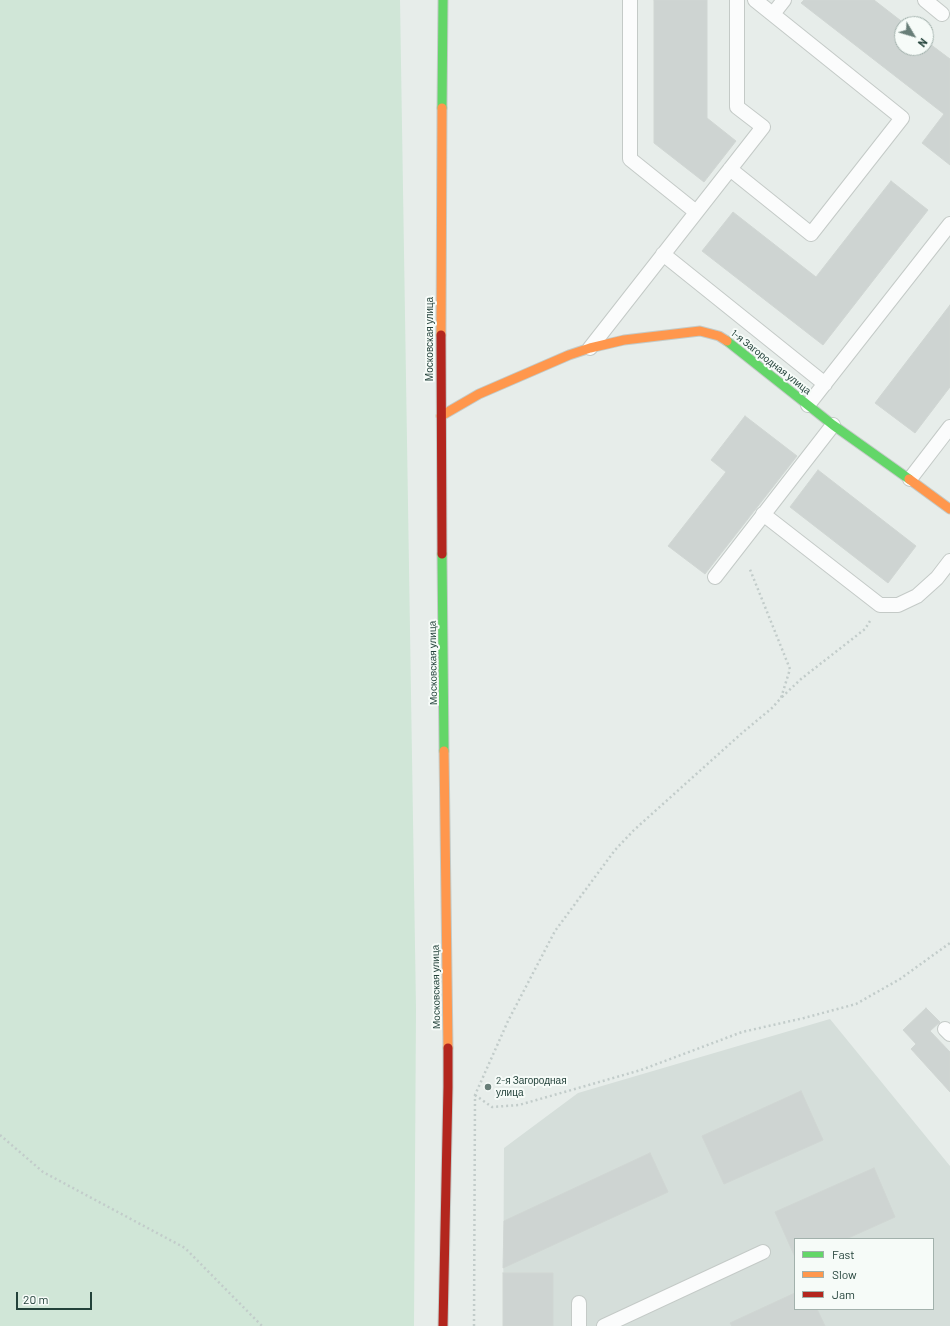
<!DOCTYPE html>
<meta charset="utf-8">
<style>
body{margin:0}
#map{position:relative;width:950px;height:1326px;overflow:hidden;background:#e7edea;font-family:Barlow,sans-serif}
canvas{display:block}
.legend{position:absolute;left:794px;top:1238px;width:140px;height:72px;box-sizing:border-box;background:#f6fbf8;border:1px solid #a2b1ac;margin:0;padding:5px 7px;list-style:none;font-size:12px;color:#23423a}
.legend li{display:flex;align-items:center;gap:8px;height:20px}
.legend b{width:20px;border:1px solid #a2b1ac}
.north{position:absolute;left:894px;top:16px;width:40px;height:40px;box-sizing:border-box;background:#f6fbf8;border:1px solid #a2b1ac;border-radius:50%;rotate:128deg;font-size:11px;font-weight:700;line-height:16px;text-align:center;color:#23423a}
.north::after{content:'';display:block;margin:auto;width:14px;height:18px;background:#687e78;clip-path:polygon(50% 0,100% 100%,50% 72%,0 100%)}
.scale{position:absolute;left:16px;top:1292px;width:76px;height:18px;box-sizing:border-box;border:2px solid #23423a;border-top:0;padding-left:5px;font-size:12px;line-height:14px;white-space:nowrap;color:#23423a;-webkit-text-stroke:3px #f6fbf8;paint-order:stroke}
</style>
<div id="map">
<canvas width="950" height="1326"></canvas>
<ul class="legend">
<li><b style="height:5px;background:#63d668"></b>Fast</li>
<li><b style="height:5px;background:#ff974d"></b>Slow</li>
<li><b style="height:5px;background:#b3261e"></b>Jam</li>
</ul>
<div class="north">N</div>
<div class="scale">20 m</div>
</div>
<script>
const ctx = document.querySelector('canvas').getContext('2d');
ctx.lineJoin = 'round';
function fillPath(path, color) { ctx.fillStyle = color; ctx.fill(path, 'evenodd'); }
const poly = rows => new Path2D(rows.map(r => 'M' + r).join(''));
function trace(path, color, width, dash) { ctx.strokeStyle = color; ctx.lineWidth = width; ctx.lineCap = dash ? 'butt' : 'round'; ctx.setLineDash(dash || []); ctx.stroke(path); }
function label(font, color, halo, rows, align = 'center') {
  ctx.font = font + ' Barlow,sans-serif'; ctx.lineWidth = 4; ctx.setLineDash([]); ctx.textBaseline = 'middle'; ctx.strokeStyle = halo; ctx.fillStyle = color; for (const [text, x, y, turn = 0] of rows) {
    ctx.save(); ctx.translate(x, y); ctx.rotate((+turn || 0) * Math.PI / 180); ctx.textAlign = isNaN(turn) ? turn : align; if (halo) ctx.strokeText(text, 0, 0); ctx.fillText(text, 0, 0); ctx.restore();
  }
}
fillPath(poly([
 [830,1019,950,1166,950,1326,503,1326,504,1148,578,1093],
 [795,1239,933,1239,933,1309,795,1309]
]), '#d5deda');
fillPath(poly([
 [0,0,400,0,416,1009,414,1326,0,1326]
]), '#d0e6d7');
const building = poly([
 [654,0,707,0,707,118,736,141,704,182,654,143,654,0],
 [804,0,874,0,905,24,902,24,902,48,926,48,926,41,950,59,950,165,922,143,944,114,801,3,804,0],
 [891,181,928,210,823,345,702,251,733,212,816,277,891,181],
 [950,305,950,387,915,433,875,403,950,305],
 [745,416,797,456,705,574,668,546,726,472,711,460,745,416],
 [818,470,916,546,888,583,790,507,818,470],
 [926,1008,940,1022,930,1031,950,1052,950,1092,911,1049,916,1044,903,1030,926,1008],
 [801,1091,823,1140,724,1184,702,1136,801,1091],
 [650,1153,668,1192,503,1268,504,1221,650,1153],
 [874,1168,895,1217,846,1239,795,1239,795,1257,775,1212,874,1168],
 [503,1273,553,1273,553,1326,503,1326,503,1273],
 [795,1293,795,1309,817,1309,825,1326,732,1326,730,1323,795,1293]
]);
fillPath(building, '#ced4d2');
trace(building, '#d0d6d3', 1);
const lane = poly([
 [630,0,630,159,696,212],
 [925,0,942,14],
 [773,14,784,0],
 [730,169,811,234,902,118,755,0],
 [663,254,825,384],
 [590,348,763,127,737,107,737,0],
 [808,405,950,224],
 [910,479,950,427],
 [763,514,880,605,898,605,917,596,937,578,950,561],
 [715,577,833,425],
 [945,1029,950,1034],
 [579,1326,579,1303],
 [604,1326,763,1252]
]);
const fast = poly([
 [442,108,443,0],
 [727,341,833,425,909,479],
 [442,554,444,751]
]);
const slow = poly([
 [441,335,442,108],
 [441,416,479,394,569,355,590,348,624,340,700,331,719,336,727,341],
 [909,479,950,509],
 [444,751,448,1048]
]);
const jam = poly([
 [441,335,442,554],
 [443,1326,448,1087,448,1048]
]);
trace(lane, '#c4cac7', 16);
trace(fast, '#c3cac7', 11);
trace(slow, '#c3cac7', 11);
trace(jam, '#c3cac7', 11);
trace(poly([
 [782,697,801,679,865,629,870,621],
 [475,1095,492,1107,519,1105,641,1070,742,1032,804,1018,856,1004,900,979,950,943],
 [0,1135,43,1172,185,1248,262,1326],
 [474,1326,475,1095,508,1021,555,931,615,850,634,830,742,733,772,708,781,698,790,669,749,567]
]), '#c2ccca', 2.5, [2, 3]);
trace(lane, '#fbfcfc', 14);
trace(fast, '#63d668', 9);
trace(slow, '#ff974d', 9);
trace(jam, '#b3261e', 9);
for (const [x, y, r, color] of [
 [488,1087,4,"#687e78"]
]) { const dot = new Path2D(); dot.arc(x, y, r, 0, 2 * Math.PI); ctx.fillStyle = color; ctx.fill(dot); trace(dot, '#f6fbf8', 1.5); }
label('10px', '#23423a', '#f6fbf8', [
 ["Московская улица",430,339,-90],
 ["1-я Загородная улица",771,362,38],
 ["Московская улица",433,663,-91],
 ["Московская улица",436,987,-91]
]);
label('10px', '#23423a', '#f6fbf8', [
 ["2-я Загородная",496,1081],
 ["улица",496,1093]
], 'left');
</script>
